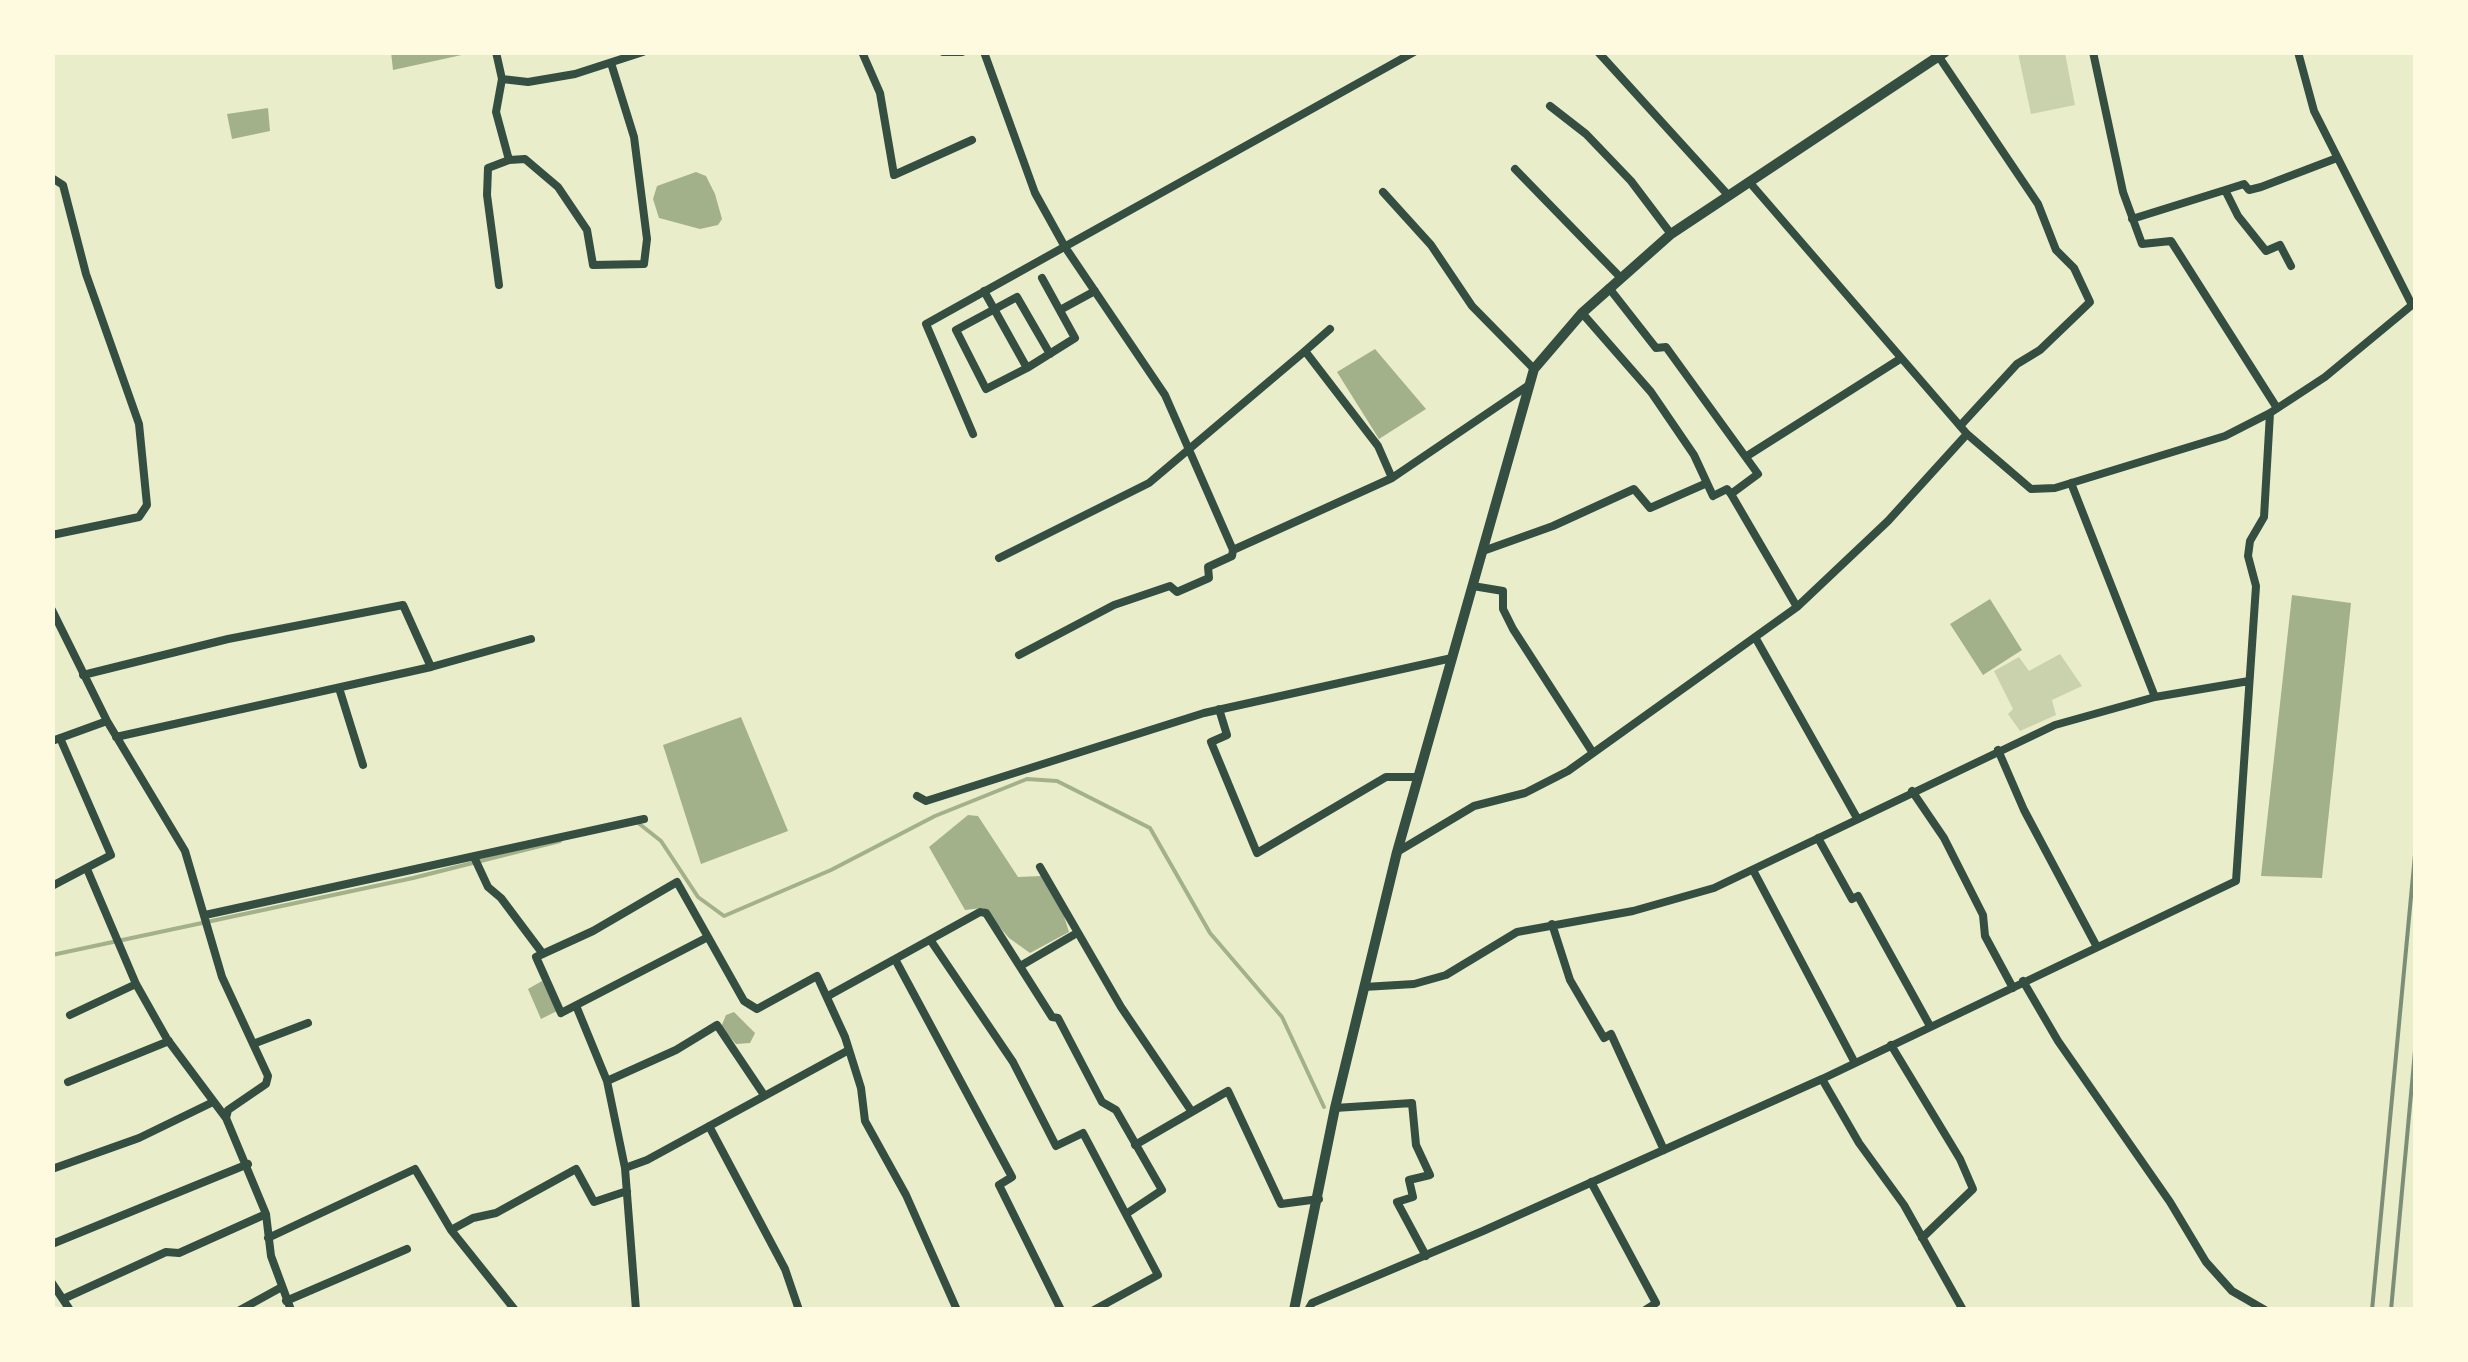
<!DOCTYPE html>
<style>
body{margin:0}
#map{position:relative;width:2468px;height:1362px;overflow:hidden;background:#e9edc9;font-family:"Exo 2",sans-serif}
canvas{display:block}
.frame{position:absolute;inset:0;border:55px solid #fefae0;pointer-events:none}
</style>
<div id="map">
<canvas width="2468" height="1362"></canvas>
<div class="frame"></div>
</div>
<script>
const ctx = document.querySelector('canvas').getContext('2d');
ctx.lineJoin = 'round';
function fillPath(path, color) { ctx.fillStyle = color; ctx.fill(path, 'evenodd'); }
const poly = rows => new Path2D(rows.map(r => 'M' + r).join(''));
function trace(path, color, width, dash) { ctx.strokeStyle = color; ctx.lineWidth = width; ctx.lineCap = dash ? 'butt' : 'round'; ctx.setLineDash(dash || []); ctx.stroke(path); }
fillPath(poly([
 [2018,53,2065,53,2075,105,2031,114],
 [2060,654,2082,686,2052,700,2056,715,2020,731,2008,714,2013,709,1994,671,2019,657,2029,671]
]), '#cad2ad');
fillPath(poly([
 [391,52,471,52,471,53,393,70],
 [268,108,270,131,232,139,227,114],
 [696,172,706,176,715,194,722,219,718,225,700,229,659,218,653,199,657,186],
 [1375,349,1426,409,1379,439,1337,372],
 [2292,595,2351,603,2322,878,2261,876],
 [1990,599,2022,650,1983,675,1950,624],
 [741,717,788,831,701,864,663,745],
 [968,815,978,816,1018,877,1041,876,1062,910,1069,932,1030,953,1009,938,983,908,965,910,929,847],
 [542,981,557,1011,541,1019,528,989],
 [734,1012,755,1033,750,1043,736,1044,721,1027,726,1015]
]), '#a3b18a');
trace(poly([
 [637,822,661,841,698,897,724,916,831,870,935,816,1027,779,1057,781,1150,828,1210,933,1282,1017,1324,1107],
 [52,955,413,878,560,841]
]), '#a3b18a', 4);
trace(poly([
 [496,52,502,79,528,82,575,74,643,52],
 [862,52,880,93,894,175,972,140],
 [943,52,962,52],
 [984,52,1035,193,1065,247,1165,395,1233,550,1392,478,1526,387],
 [1598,52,1728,195],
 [2093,52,2123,192,2142,244,2171,241,2277,408],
 [1939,57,2038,204,2056,250,2074,268,2090,302,2040,350,2017,364,1960,426],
 [1550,106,1586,134,1631,181,1671,234],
 [509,160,525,159,558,187,587,230,593,265,644,264,647,239,634,137,611,63],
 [1515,169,1621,278],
 [52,178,63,185,86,274,139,424,147,505,139,517,52,535],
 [1751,184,1967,434,2031,489,2055,488,2225,436,2270,413,2325,377,2412,305,2314,111,2298,52],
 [2225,190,2244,184,2249,190,2261,187,2337,158],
 [1383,192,1431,245,1472,306,1534,369],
 [2132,219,2225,190,2238,216,2266,251,2280,245,2291,266],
 [499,285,487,195,488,168,509,160,496,112,502,79],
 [1609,288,1656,348,1666,347,1758,474,1731,494,1797,607],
 [984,291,1027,368,1075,338,1042,278],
 [1060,310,1095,291],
 [1582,313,1651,392,1694,455,1713,496,1727,489,1731,494],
 [1330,329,1305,351,1378,446,1392,478],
 [1027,368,986,389,956,330,1017,297,1050,354],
 [973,434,926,324,1414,52],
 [1747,456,1900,359],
 [2071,483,2155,697],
 [1483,551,1553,526,1634,489,1650,508,1707,483],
 [999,558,1149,483,1305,351],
 [1473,586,1503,591,1503,609,1513,629,1593,753],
 [52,610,107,721,185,851,222,977,268,1076,266,1084,228,1110,226,1118,266,1214,271,1256,291,1310],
 [1755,637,1857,818],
 [1019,655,1114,605,1170,586,1177,592,1209,578,1208,567,1232,556,1233,550],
 [83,675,228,639,403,605,431,667,531,639],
 [339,688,363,765],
 [1219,709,1227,735,1211,742,1257,853,1386,777,1418,777],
 [116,737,431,667],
 [52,741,107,721],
 [1998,750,2024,810,2097,947],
 [1912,791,1944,838,1983,915,1985,936,2013,988],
 [917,796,926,801,1204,713,1452,658],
 [1818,838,1852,899,1858,896,1930,1026],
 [1397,852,1474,806,1525,793,1568,771,1797,607,1888,521,1967,434],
 [474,857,488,887,501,898,543,954],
 [1040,867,1121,1007,1192,1112],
 [87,869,136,984,167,1039,226,1118],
 [1753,870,1855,1063],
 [52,886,111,855,60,738],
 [205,915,644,819],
 [1552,924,1570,980,1604,1038,1611,1034,1664,1150],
 [708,937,677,882,593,931,536,957,561,1013,708,937,744,1001,757,1009,817,976,845,1037,861,1088,865,1121,906,1195,957,1310],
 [931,941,1013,1062,1056,1146,1083,1133,1158,1275,1094,1310],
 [896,961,1012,1177,999,1185,1061,1310],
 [1022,965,1077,933],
 [2023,981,2058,1041,2170,1202,2206,1262,2232,1291,2265,1310],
 [1364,987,1414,984,1446,975,1517,932,1633,911,1714,888,2055,725,2155,697,2249,681],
 [828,996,980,912,986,913,1052,1017,1058,1018,1102,1102,1116,1110,1162,1190,1126,1214],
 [577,1008,607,1081,625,1168],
 [70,1015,136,984],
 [253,1044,308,1023],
 [1891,1045,1960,1159,1973,1189,1922,1238],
 [1822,1079,1859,1143,1904,1205,1963,1310],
 [607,1081,676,1050,717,1025,762,1092],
 [68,1082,169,1041],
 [1335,1108,1412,1103,1416,1145,1430,1175,1409,1180,1413,1197,1397,1202,1426,1256],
 [709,1126,785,1269,799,1310],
 [1135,1145,1228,1091,1281,1204,1319,1199],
 [52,1169,139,1138,213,1102],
 [1591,1182,1656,1303,1645,1310],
 [451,1230,515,1310],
 [268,1238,415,1169,451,1230,473,1218,496,1213,576,1169,594,1202,627,1191],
 [52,1244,248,1164],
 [52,1283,70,1310],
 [63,1299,166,1252,179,1253,266,1214],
 [286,1301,407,1249],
 [240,1310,280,1288],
 [636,1310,625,1168,647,1160,847,1051],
 [1308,1310,1312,1303,1483,1231,1822,1079,2236,881,2256,586,2248,556,2250,541,2264,517,2270,413]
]), '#344e41', 8);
trace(poly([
 [1294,1310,1335,1108,1397,852,1534,369,1582,313,1671,234,1945,52]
]), '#344e41', 10);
trace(poly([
 [2372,1310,2416,844],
 [2391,1310,2416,1040]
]), '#7c8e77', 4);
</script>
